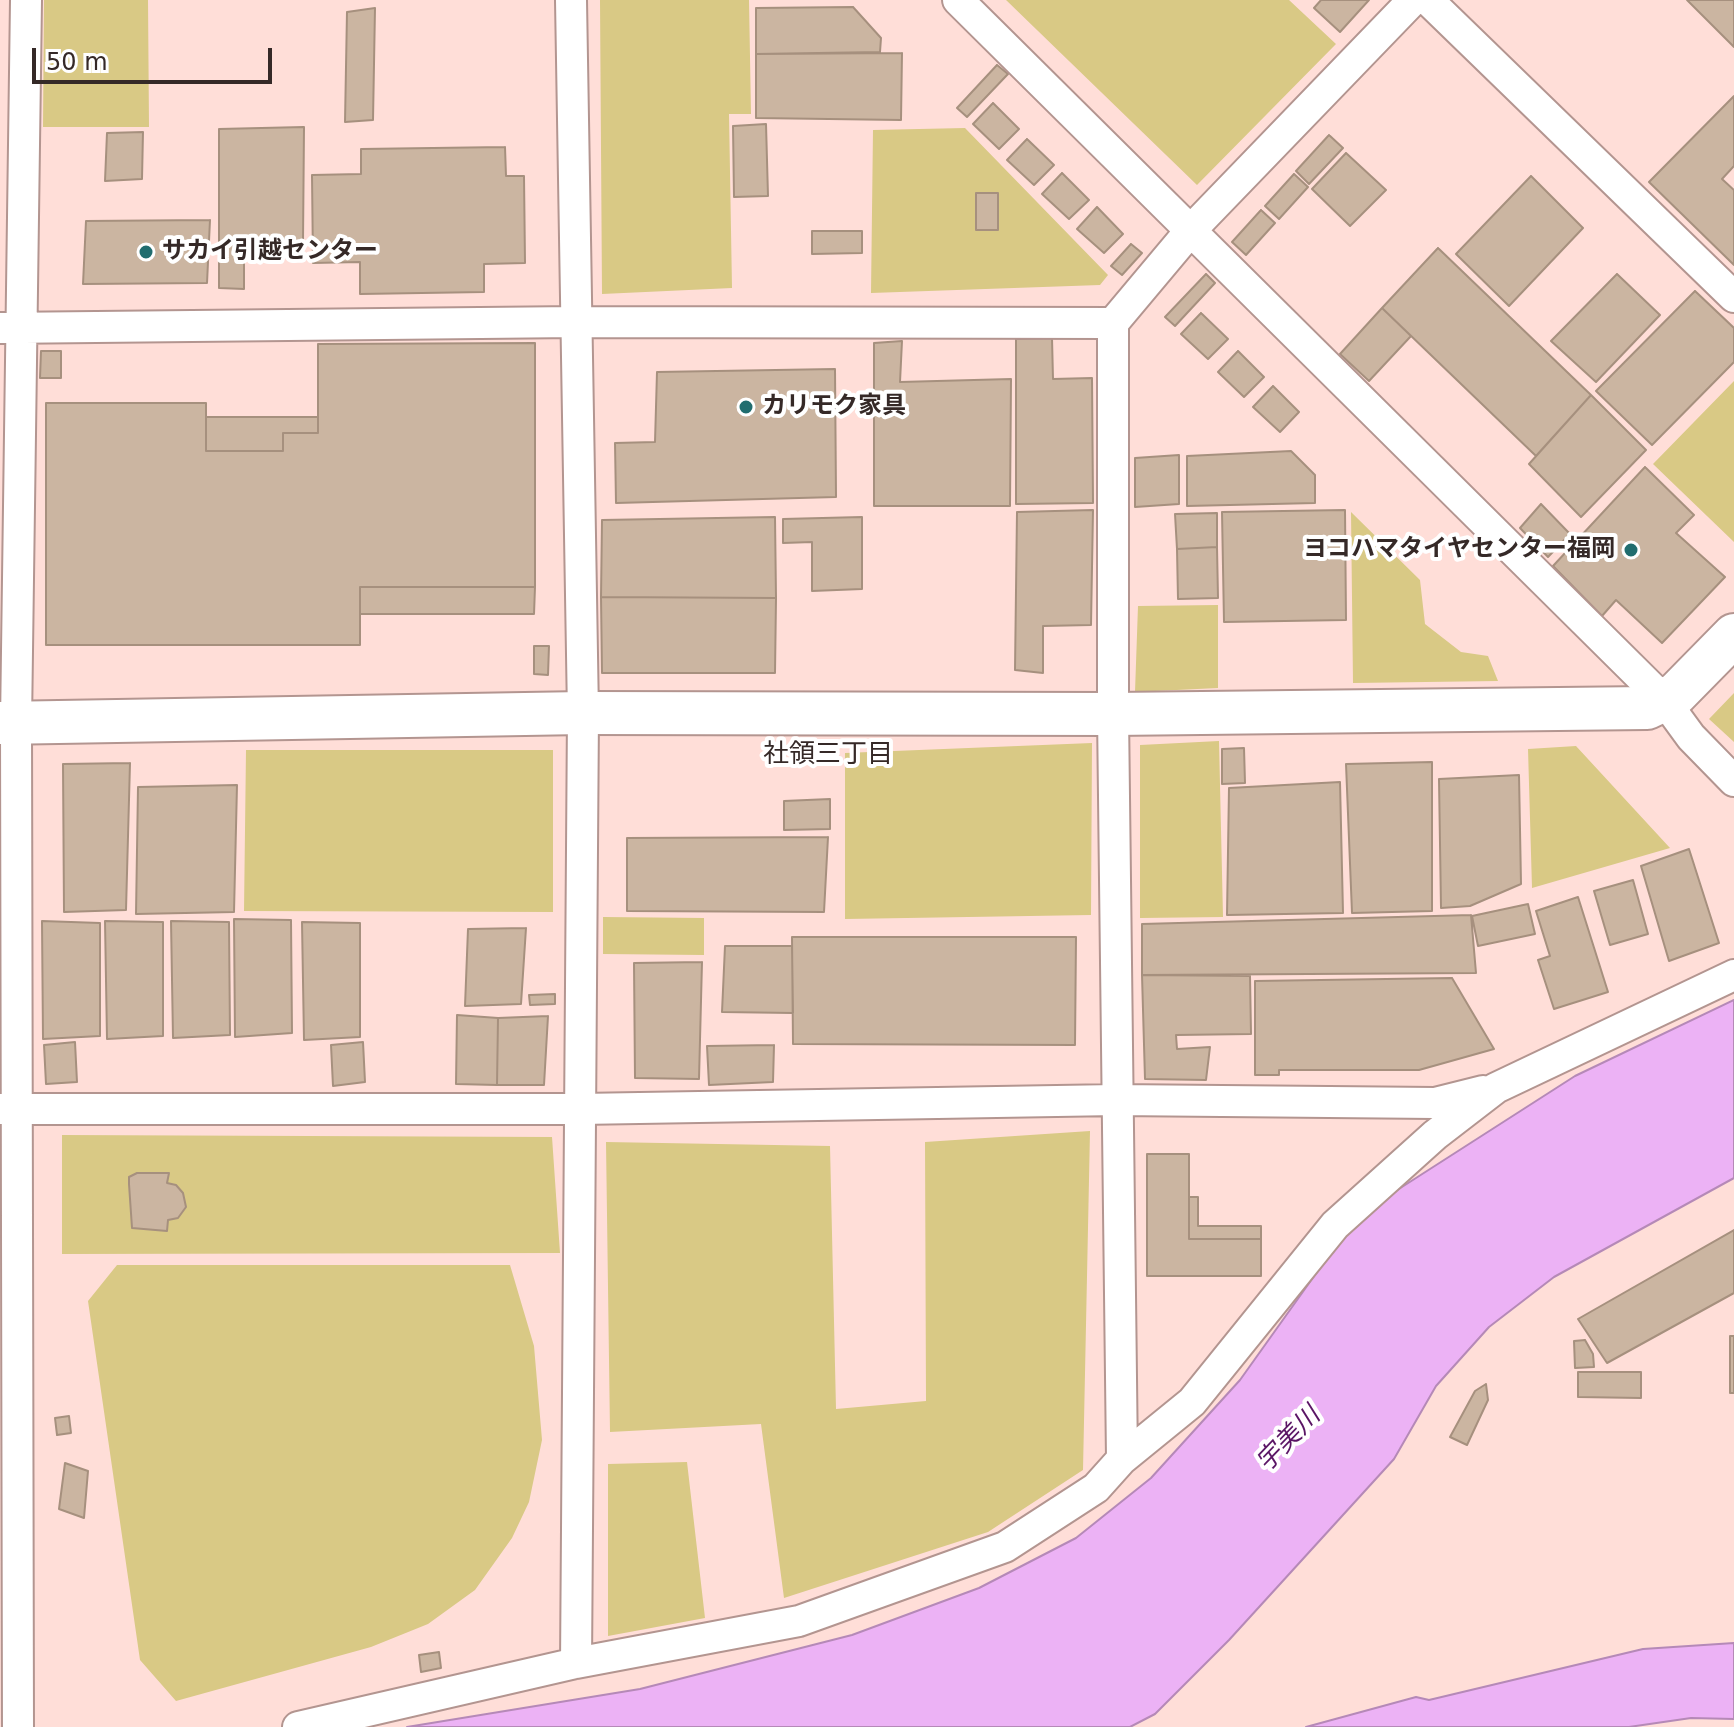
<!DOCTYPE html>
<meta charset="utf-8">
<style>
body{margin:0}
#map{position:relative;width:1734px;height:1727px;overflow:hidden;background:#ffded8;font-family:"DejaVu Sans",sans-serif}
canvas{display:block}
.scale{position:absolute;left:32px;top:48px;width:240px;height:36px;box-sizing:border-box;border:4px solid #352927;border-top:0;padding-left:10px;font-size:24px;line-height:28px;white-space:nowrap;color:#352927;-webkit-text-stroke:6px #fff;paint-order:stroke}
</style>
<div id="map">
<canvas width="1734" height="1727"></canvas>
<div class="scale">50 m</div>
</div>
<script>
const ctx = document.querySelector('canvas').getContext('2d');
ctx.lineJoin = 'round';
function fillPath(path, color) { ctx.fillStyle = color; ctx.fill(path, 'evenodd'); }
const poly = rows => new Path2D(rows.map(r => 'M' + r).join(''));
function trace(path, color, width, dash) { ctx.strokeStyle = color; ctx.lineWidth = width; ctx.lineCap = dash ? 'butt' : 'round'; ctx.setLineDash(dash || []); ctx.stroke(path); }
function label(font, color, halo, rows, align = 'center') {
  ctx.font = font + ' "DejaVu Sans","Noto Sans JP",sans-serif'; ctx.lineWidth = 8; ctx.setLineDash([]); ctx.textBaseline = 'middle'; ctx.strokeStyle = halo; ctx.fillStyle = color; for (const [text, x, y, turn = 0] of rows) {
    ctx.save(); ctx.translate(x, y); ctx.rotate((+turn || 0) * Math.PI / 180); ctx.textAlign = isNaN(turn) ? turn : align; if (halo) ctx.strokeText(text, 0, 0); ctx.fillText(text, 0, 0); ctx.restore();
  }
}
fillPath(poly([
 [44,0,148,0,149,127,43,127],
 [600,0,749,0,751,114,729,114,732,288,602,294],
 [1006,0,1289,0,1336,44,1197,185],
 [965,128,1108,275,1100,285,871,293,873,130],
 [1734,381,1734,542,1653,464],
 [1351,512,1420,580,1425,624,1461,652,1488,656,1498,681,1353,683],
 [1218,605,1218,688,1135,692,1138,606],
 [1734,693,1734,742,1709,719],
 [1219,741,1223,917,1140,918,1140,745],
 [1092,743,1091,915,845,919,845,753],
 [1576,746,1670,848,1532,888,1528,749],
 [246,750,553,750,553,912,244,911],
 [603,917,704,918,704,955,603,954],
 [1090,1131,1083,1470,988,1532,784,1598,761,1424,610,1432,606,1142,830,1146,836,1409,926,1401,925,1142],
 [62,1135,552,1137,560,1253,62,1254],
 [117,1265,510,1265,534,1346,542,1440,529,1502,512,1538,475,1590,428,1624,371,1647,176,1701,140,1660,88,1301],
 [687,1462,705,1618,608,1636,608,1464]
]), '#d9c985');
const water = poly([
 [1734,1000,1734,1178,1554,1277,1489,1327,1436,1386,1394,1459,1229,1640,1155,1714,1130,1727,407,1727,640,1689,852,1635,979,1588,1076,1538,1151,1478,1240,1380,1332,1251,1377,1203,1575,1076,1734,1000],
 [1734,1643,1734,1719,1691,1718,1629,1727,1306,1727,1416,1697,1429,1700,1643,1649,1734,1643]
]);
fillPath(water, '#ecb2f5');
trace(water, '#b589b7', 2);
const building = poly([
 [1321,0,1369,0,1340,32,1314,8,1321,0],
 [1687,0,1734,0,1734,47,1687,0],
 [853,7,881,38,880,52,756,54,756,8,853,7],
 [375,8,373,120,345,122,347,12,375,8],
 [902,53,901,120,756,118,756,54,902,53],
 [997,65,1008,74,967,117,957,108,997,65],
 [1734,96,1734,166,1722,179,1734,190,1734,265,1649,182,1734,96],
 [993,103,1019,129,999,149,973,124,993,103],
 [766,124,768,196,734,197,733,126,766,124],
 [304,127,303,242,219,244,219,129,304,127],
 [143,132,142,179,105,181,107,133,143,132],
 [1329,135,1343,148,1309,184,1296,171,1329,135],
 [1027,139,1054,165,1034,185,1007,160,1027,139],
 [505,147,506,176,524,176,525,263,484,264,484,292,360,294,360,262,313,263,312,175,361,174,361,149,505,147],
 [1346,153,1386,190,1350,226,1312,189,1346,153],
 [1062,173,1089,200,1069,219,1042,194,1062,173],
 [1294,174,1308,187,1279,219,1265,206,1294,174],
 [1531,176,1583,228,1509,306,1456,254,1531,176],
 [976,193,998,193,998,230,976,230,976,193],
 [1097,207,1123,234,1104,253,1077,229,1097,207],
 [1261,210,1275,223,1246,255,1232,242,1261,210],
 [210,220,207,283,83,284,86,221,210,220],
 [812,231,862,231,862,253,812,254,812,231],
 [244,243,244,289,219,288,219,244,244,243],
 [1131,244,1142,253,1122,275,1111,266,1131,244],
 [1438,248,1591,395,1536,456,1382,308,1438,248],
 [1206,274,1215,283,1175,326,1165,317,1206,274],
 [1617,274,1660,315,1596,382,1551,341,1617,274],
 [1695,291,1734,328,1734,362,1652,445,1596,391,1695,291],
 [1382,308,1411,336,1369,381,1340,354,1382,308],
 [1201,313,1228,339,1208,359,1181,334,1201,313],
 [1052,338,1053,379,1092,378,1093,503,1016,504,1016,339,1052,338],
 [902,341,900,382,1011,379,1010,506,874,506,874,343,902,341],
 [535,343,535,587,360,587,360,645,46,645,46,403,206,403,206,451,283,451,283,433,318,433,318,344,535,343],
 [41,351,61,351,61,378,40,378,41,351],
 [1238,351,1264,377,1244,397,1218,372,1238,351],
 [835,369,836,497,616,503,615,443,655,442,657,372,835,369],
 [1273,386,1299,412,1280,432,1253,407,1273,386],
 [1591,395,1646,450,1581,517,1529,464,1591,395],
 [206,417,318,417,318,433,283,433,283,451,206,451,206,417],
 [1291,451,1315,475,1315,503,1187,506,1187,456,1291,451],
 [1179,455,1179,504,1135,507,1135,458,1179,455],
 [1645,467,1694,515,1676,533,1725,577,1662,643,1616,600,1602,616,1553,566,1645,467],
 [1541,504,1570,534,1548,557,1520,528,1541,504],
 [1093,510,1091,625,1043,626,1043,673,1015,670,1017,512,1093,510],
 [1345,510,1346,620,1224,622,1222,512,1345,510],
 [1217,513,1217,547,1177,549,1175,514,1217,513],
 [775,517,776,598,601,597,602,520,775,517],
 [862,517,862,589,812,591,812,542,783,543,783,519,862,517],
 [1217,547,1218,598,1178,599,1177,549,1217,547],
 [360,587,535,587,534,614,360,614,360,587],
 [601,597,776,598,775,673,602,673,601,597],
 [534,646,549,646,548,675,534,674,534,646],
 [1244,748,1245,783,1222,784,1222,749,1244,748],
 [1432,762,1432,911,1352,913,1346,764,1432,762],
 [130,763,126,910,64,912,63,764,130,763],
 [1519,775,1521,884,1470,906,1441,908,1439,779,1519,775],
 [1340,782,1343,913,1227,915,1229,788,1340,782],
 [237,785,234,912,136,914,138,787,237,785],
 [830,799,830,829,784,830,784,801,830,799],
 [828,837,824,912,627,911,627,838,828,837],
 [1689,849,1719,943,1669,961,1641,866,1689,849],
 [1633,880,1648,934,1610,945,1594,891,1633,880],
 [1578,897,1608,992,1554,1009,1538,960,1550,956,1536,911,1578,897],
 [1528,904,1535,934,1478,946,1472,916,1528,904],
 [1471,915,1476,973,1142,975,1142,924,1471,915],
 [234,919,291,920,292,1033,235,1037,234,919],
 [42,921,100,923,100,1036,43,1039,42,921],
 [105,921,163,922,163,1036,107,1039,105,921],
 [171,921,229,922,230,1035,173,1038,171,921],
 [302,922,360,923,360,1037,304,1040,302,922],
 [526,928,521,1004,465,1006,468,929,526,928],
 [792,937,1076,937,1075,1045,793,1044,792,937],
 [725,946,792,946,793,1013,722,1012,725,946],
 [702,962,699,1079,635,1078,634,963,702,962],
 [1142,975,1250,976,1251,1034,1176,1035,1177,1049,1210,1047,1206,1080,1145,1079,1142,975],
 [1452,978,1494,1049,1419,1070,1279,1070,1279,1075,1255,1075,1255,981,1452,978],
 [555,994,555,1004,530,1005,529,995,555,994],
 [457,1015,498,1018,497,1085,456,1084,457,1015],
 [548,1016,544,1085,497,1085,498,1018,548,1016],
 [75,1042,77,1082,46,1084,44,1045,75,1042],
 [363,1042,365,1082,333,1086,331,1045,363,1042],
 [774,1045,773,1082,709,1085,707,1046,774,1045],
 [1147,1154,1189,1154,1189,1239,1261,1239,1261,1276,1147,1276,1147,1154],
 [137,1173,169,1173,167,1183,176,1185,183,1193,186,1207,178,1218,168,1220,167,1231,132,1228,129,1184,129,1177,137,1173],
 [1189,1197,1198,1197,1198,1226,1261,1226,1261,1239,1189,1239,1189,1197],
 [1734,1230,1734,1293,1607,1363,1578,1319,1734,1230],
 [1730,1336,1734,1336,1734,1393,1730,1393,1730,1336],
 [1585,1340,1593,1354,1594,1367,1575,1368,1574,1341,1585,1340],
 [1578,1372,1641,1372,1641,1398,1578,1397,1578,1372],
 [1486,1384,1488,1400,1467,1445,1450,1437,1475,1391,1486,1384],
 [69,1416,71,1433,57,1435,55,1418,69,1416],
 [65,1463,88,1471,84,1518,59,1509,65,1463],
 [439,1652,441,1668,421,1672,419,1655,439,1652]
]);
fillPath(building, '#cbb5a1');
trace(building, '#a6907e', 2);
const street = poly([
 [571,0,583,713,576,1663],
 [958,0,1664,700,1691,737,1734,781],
 [1428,0,1734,297],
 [1113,323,1113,714,1122,1459],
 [0,328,576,322,1113,323,1191,230,1413,0],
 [0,1109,580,1109,1116,1100,1435,1103,1483,1091],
 [18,1727,16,723,26,0],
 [298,1727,576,1663,799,1621,1005,1547,1096,1488,1122,1459,1192,1402,1335,1225,1435,1135,1496,1088,1734,975]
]);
const secondary = poly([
 [0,723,583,713,1113,714,1647,708,1676,694,1734,635]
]);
trace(street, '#b39590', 34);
trace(secondary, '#b39590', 46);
trace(street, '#fff', 30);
trace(secondary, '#fff', 42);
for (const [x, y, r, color] of [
 [146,252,8,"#216d6f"],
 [746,407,8,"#216d6f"],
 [1631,550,8,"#216d6f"]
]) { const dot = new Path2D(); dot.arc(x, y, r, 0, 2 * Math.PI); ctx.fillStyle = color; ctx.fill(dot); trace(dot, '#fff', 3); }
label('bold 24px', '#352927', '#fff', [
 ["サカイ引越センター",162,252],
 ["カリモク家具",762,407],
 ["ヨコハマタイヤセンター福岡",1615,550,"right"]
], 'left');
label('26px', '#352927', '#fff', [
 ["社領三丁目",828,755]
]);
label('italic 26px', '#5a1565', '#fff', [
 ["宇美川",1289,1440,-46]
]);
</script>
